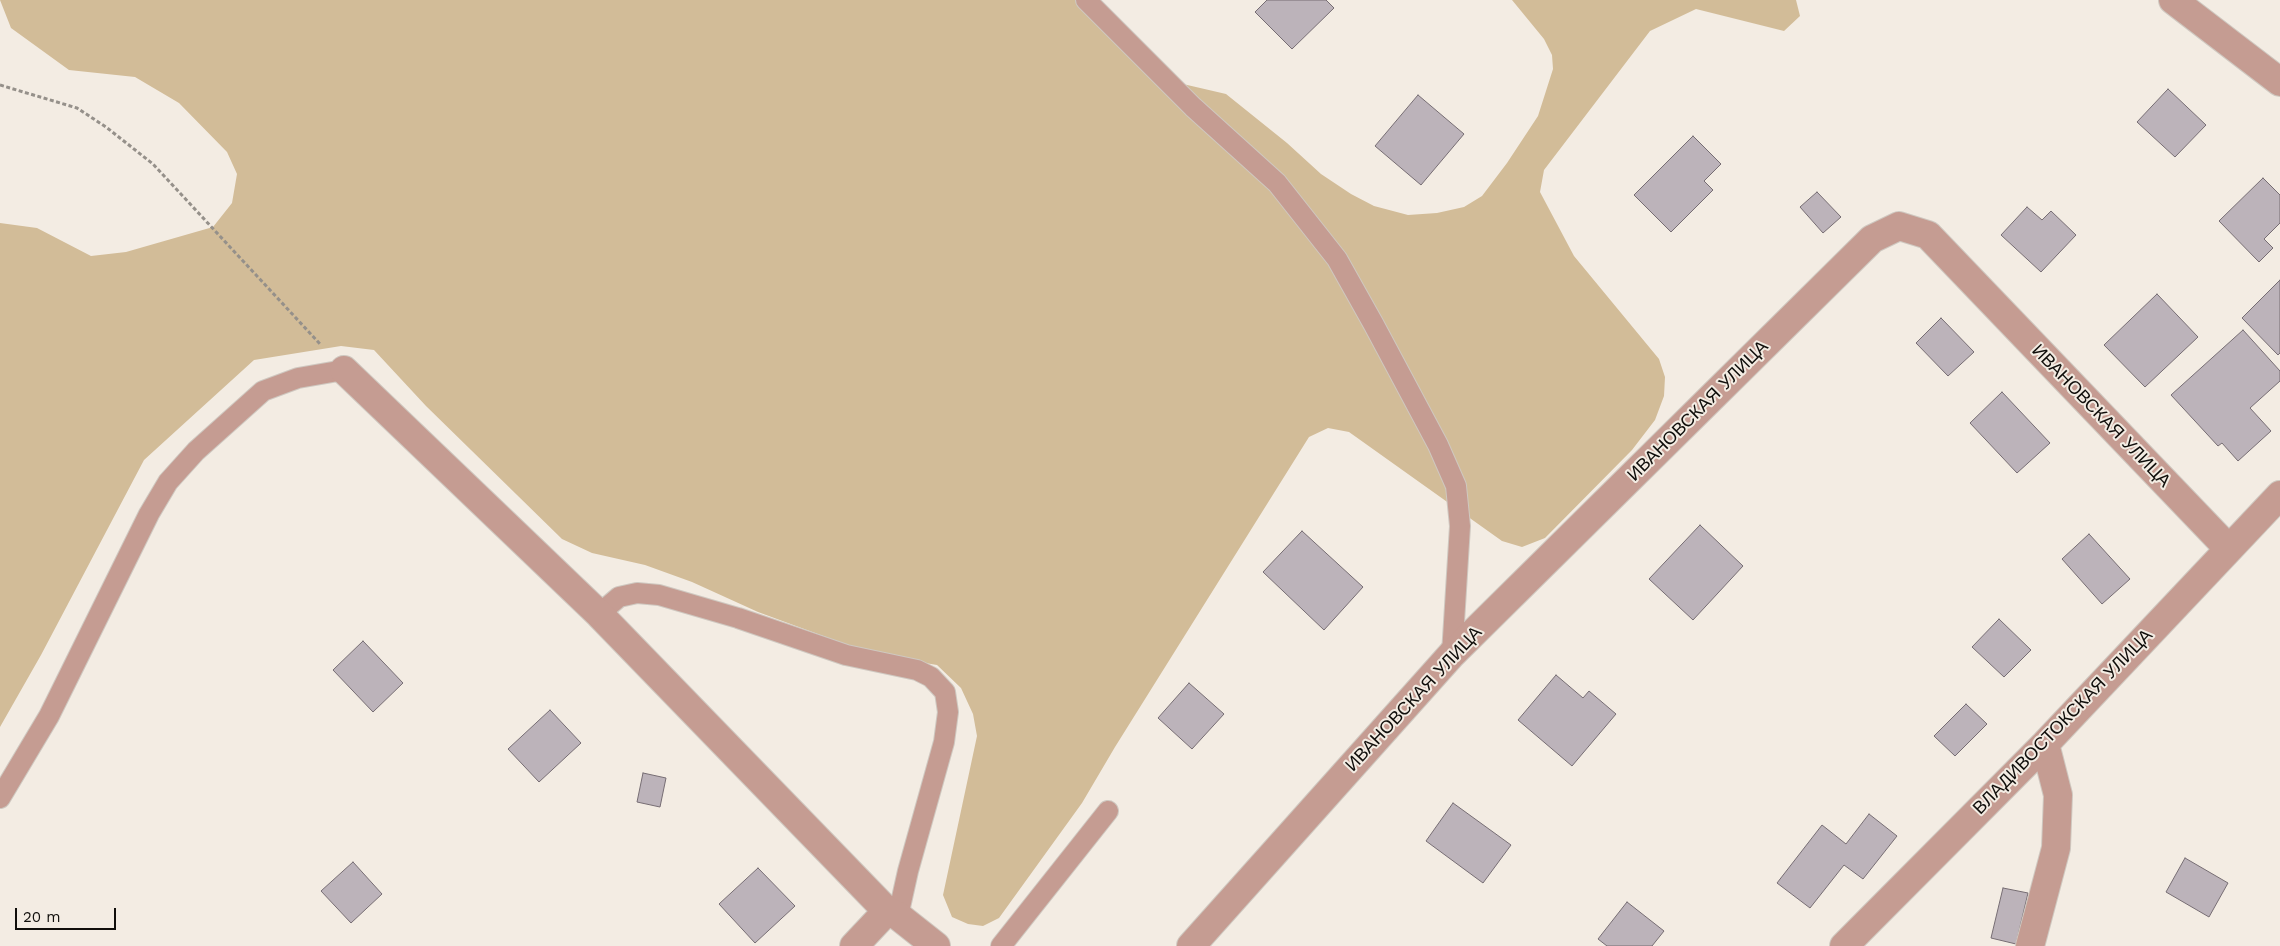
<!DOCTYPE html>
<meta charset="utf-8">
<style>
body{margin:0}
#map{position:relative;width:2280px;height:946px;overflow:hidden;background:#f3ece3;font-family:"Work Sans",sans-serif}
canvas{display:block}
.scale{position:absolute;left:15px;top:908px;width:101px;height:22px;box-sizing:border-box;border:2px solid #100e0b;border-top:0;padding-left:6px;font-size:15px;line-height:18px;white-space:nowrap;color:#100e0b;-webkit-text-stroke:4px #f3ece3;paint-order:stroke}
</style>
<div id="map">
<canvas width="2280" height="946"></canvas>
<div class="scale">20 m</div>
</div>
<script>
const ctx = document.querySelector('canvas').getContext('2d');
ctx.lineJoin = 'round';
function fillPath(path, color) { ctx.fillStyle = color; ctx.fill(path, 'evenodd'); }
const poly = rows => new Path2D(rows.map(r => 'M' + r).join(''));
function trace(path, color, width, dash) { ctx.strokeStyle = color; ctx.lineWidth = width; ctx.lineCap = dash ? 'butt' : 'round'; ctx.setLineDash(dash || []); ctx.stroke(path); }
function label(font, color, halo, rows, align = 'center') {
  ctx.font = font + ' "Work Sans",sans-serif'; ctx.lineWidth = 4; ctx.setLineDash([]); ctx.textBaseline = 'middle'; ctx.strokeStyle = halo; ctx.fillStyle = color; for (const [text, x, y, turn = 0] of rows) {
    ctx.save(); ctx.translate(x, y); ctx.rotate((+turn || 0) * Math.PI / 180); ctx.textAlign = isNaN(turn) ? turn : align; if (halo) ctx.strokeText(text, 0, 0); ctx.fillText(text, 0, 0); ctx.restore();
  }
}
fillPath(poly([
 [0,0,1100,0,1183,84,1226,94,1287,143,1321,174,1351,194,1374,206,1408,215,1437,213,1464,207,1482,196,1507,163,1538,116,1553,69,1552,55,1544,39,1512,0,1796,0,1800,16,1784,31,1696,9,1650,31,1544,170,1540,192,1574,256,1659,359,1665,377,1664,396,1655,420,1632,450,1545,538,1522,547,1502,541,1349,432,1328,428,1309,437,1115,747,1082,803,999,918,983,926,968,924,952,917,943,895,977,736,973,714,961,688,937,665,872,654,758,612,692,582,645,565,592,553,562,539,426,406,374,350,341,346,254,360,144,460,41,655,0,727,0,223,37,228,91,256,126,252,213,227,232,203,237,174,227,152,179,103,135,77,69,70,11,28]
]), '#d2bc98');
const building = poly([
 [1267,0,1326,0,1334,8,1292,49,1255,12,1267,0],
 [2168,89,2206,125,2175,157,2137,122,2168,89],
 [1418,95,1464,134,1421,185,1375,146,1418,95],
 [1693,136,1721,164,1704,181,1713,190,1671,232,1634,195,1693,136],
 [2263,178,2280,195,2280,223,2264,239,2273,248,2259,262,2219,221,2263,178],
 [1817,192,1841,217,1823,233,1800,207,1817,192],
 [2027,207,2042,220,2051,211,2076,235,2041,272,2001,235,2027,207],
 [2280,280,2280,353,2278,355,2242,318,2280,280],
 [2157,294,2198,337,2145,387,2104,345,2157,294],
 [1941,318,1974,352,1948,376,1916,343,1941,318],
 [2243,330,2280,371,2280,381,2250,408,2271,431,2238,461,2222,443,2218,446,2171,395,2243,330],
 [2002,392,2050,443,2017,473,1970,423,2002,392],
 [1700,525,1743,566,1693,620,1649,579,1700,525],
 [1302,531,1363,587,1324,630,1263,572,1302,531],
 [2089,534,2130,579,2102,604,2062,559,2089,534],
 [1999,619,2031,650,2004,677,1972,647,1999,619],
 [363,641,403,683,373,712,333,670,363,641],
 [1556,675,1583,698,1589,691,1616,714,1572,766,1518,720,1556,675],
 [1189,683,1224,714,1192,749,1158,718,1189,683],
 [1966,704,1987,724,1955,756,1934,736,1966,704],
 [550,710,581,743,539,782,508,749,550,710],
 [643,773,666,778,660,807,637,802,643,773],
 [1453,803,1511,845,1483,883,1426,841,1453,803],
 [1869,814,1897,836,1863,879,1844,865,1810,908,1777,883,1822,825,1846,844,1869,814],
 [2185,858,2228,883,2209,917,2166,892,2185,858],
 [353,862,382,894,351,923,321,891,353,862],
 [758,868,795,906,755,943,719,904,758,868],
 [2003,888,2028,893,2016,944,1991,938,2003,888],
 [1627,902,1664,931,1652,946,1607,946,1598,939,1627,902]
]);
fillPath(building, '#bcb3ba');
trace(building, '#766d73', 1);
const lane = poly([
 [1086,0,1193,107,1277,183,1337,259,1374,325,1438,445,1456,486,1460,526,1452,654],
 [599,614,619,597,637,593,659,595,738,618,846,655,917,670,931,677,945,692,948,712,944,742,908,871,898,916],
 [0,798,49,716,149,514,168,482,196,451,263,391,298,378,344,370],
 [1001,946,1108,811]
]);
const street = poly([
 [2173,0,2280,82],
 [344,370,599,614,887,911,898,916,936,946],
 [854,946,887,911],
 [1191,946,1452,654,1872,239,1899,226,1928,235,2228,548],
 [1844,946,2045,744,2280,495],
 [2030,946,2056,848,2058,795,2045,744]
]);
trace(lane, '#cfc8c0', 22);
trace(street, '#cfc8c0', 30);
trace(poly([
 [0,85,77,108,106,127,153,164,321,345]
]), '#95908a', 3, [4, 2.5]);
trace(lane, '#c59c92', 20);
trace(street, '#c59c92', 28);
label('18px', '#100e0b', '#f3ece3', [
 ["ИВАНОВСКАЯ УЛИЦА",1698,411,-45],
 ["ИВАНОВСКАЯ УЛИЦА",2101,416,46],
 ["ИВАНОВСКАЯ УЛИЦА",1414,699,-47],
 ["ВЛАДИВОСТОКСКАЯ УЛИЦА",2063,722,-46]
]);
</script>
